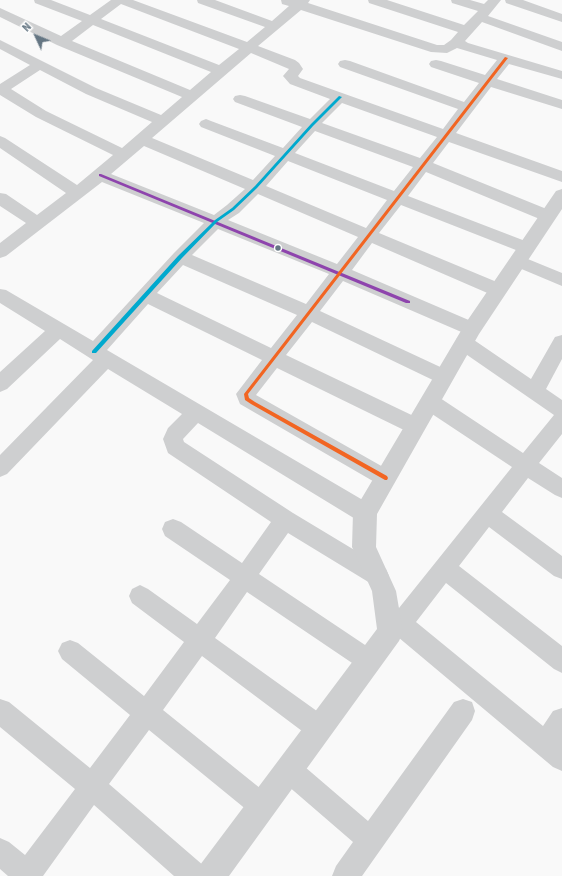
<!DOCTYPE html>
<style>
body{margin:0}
#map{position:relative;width:562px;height:876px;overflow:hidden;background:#f9f9f9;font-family:"Source Sans 3",sans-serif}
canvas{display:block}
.north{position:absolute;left:16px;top:16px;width:40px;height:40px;-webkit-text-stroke:3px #fff;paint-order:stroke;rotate:314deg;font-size:11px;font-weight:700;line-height:16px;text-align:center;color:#657683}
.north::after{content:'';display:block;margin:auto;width:14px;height:18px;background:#657683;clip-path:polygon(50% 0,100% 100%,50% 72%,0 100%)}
</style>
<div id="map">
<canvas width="562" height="876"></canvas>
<div class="north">N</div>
</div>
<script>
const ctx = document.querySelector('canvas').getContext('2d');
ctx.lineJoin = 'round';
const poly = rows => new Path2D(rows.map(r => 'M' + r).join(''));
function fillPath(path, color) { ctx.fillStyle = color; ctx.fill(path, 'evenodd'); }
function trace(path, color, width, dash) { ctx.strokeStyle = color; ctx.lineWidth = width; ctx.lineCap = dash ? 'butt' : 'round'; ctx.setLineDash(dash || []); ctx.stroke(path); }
fillPath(poly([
 [34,0,51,0,90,15,111,0,133,0,247,42,265,27,198,3,197,0,215,0,272,21,289,6,282,4,281,0,310,0,308,3,437,45,444,45,451,40,458,32,369,3,368,0,387,0,464,25,478,11,452,3,451,0,470,0,484,4,488,0,501,0,488,16,562,42,562,51,482,22,465,41,468,43,562,71,562,79,509,64,497,79,562,100,562,109,491,87,456,133,562,171,562,182,449,142,433,163,554,212,556,216,554,220,548,222,542,220,426,172,408,196,533,244,535,248,533,252,527,254,521,252,401,205,379,233,504,285,507,290,504,295,498,296,492,295,372,243,352,270,478,324,481,329,478,334,472,336,466,334,343,281,320,311,451,372,453,377,451,382,444,384,437,382,312,322,286,355,422,420,425,426,422,432,415,434,408,432,277,368,256,395,392,472,395,478,392,484,385,487,378,484,240,404,236,394,262,360,148,304,107,350,373,506,376,513,373,520,365,522,357,520,198,423,183,439,184,442,293,513,386,569,389,576,386,583,378,586,370,583,288,533,259,574,377,653,381,661,377,669,369,673,361,669,247,592,215,638,328,719,331,728,328,737,319,740,310,737,202,656,163,710,271,797,275,806,271,815,262,819,253,815,149,730,109,784,204,866,208,876,174,876,94,805,43,876,8,876,0,869,0,838,9,842,25,855,75,789,0,727,0,699,9,702,90,768,130,715,62,659,58,651,62,643,70,640,78,643,144,696,184,642,132,603,129,596,132,589,140,585,148,589,197,624,230,580,165,536,162,529,165,522,173,519,181,522,242,563,271,522,168,453,163,439,168,428,182,414,108,369,7,474,0,477,0,455,93,360,60,339,7,389,0,392,0,372,45,331,0,303,0,289,6,290,93,341,174,253,204,223,102,182,6,256,0,258,0,243,26,223,0,206,0,193,6,194,37,215,66,193,0,148,0,136,5,138,77,185,113,155,36,117,0,95,0,84,30,65,0,49,0,40,96,88,161,115,182,97,57,45,0,17,0,8,61,36,82,21,35,3,34,0],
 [121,4,239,49,219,65,101,19,121,4],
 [301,10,431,52,447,53,457,48,497,60,485,75,441,61,436,60,431,61,429,64,431,67,479,83,464,102,350,61,345,60,340,61,338,64,340,67,458,109,443,129,300,78,298,76,303,69,299,63,295,60,258,46,301,10],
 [93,25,211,72,190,90,72,41,93,25],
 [251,53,289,69,283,76,290,84,330,99,310,119,245,96,240,95,235,96,233,99,235,102,302,127,283,148,211,121,206,119,201,121,199,124,201,127,275,156,253,180,152,138,251,53],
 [40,70,86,94,152,122,122,148,46,111,11,89,40,70],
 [342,103,437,137,420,158,322,123,342,103],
 [315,131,413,167,394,191,295,153,315,131],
 [144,146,245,189,227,205,214,215,111,174,144,146],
 [288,161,387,200,366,228,266,186,288,161],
 [258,194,358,237,337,264,228,220,239,213,258,194],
 [218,229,329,274,306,304,192,255,218,229],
 [183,265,297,315,271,348,157,293,183,265],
 [505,0,523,0,562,14,562,22,506,3,505,0],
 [518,255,562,273,562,286,512,265,509,261,512,257,518,255],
 [562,335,562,359,546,389,562,400,562,434,539,463,562,478,562,498,555,495,528,478,502,512,562,556,562,579,554,576,489,527,459,566,562,646,562,673,554,669,446,583,416,622,543,726,553,711,562,708,562,771,553,767,392,632,382,623,379,615,382,607,390,604,399,608,512,467,423,408,420,402,423,396,430,394,437,396,523,453,554,415,457,348,455,343,457,338,464,336,471,338,531,379,555,337,562,335],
 [463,699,472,702,475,711,472,720,362,876,332,876,336,866,353,842,280,779,276,770,280,761,289,757,298,761,368,821,454,702,463,699]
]), '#cecfd0');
fillPath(poly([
 [562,189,562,209,479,334,377,514,376,547,396,591,403,632,399,641,229,876,196,876,200,865,377,629,372,591,352,547,353,513,465,324,556,191,562,189]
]), '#cecfd0');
fillPath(poly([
 [99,174,101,174,410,301,410,303,406,303,99,176,99,174]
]), '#8e44ad');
fillPath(poly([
 [339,96,342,97,313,126,257,188,234,210,217,222,182,258,96,353,92,353,92,351,178,256,215,220,232,208,255,186,311,124,339,96]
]), '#00a9ce');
fillPath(poly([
 [505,57,508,58,248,394,249,398,255,402,387,476,388,478,387,480,385,480,251,404,245,400,244,394,505,57]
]), '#f26522');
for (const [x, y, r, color] of [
 [278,248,3.5,"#657683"]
]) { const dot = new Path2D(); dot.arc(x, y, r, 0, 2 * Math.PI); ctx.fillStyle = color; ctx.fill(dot); trace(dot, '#fff', 1.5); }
</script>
